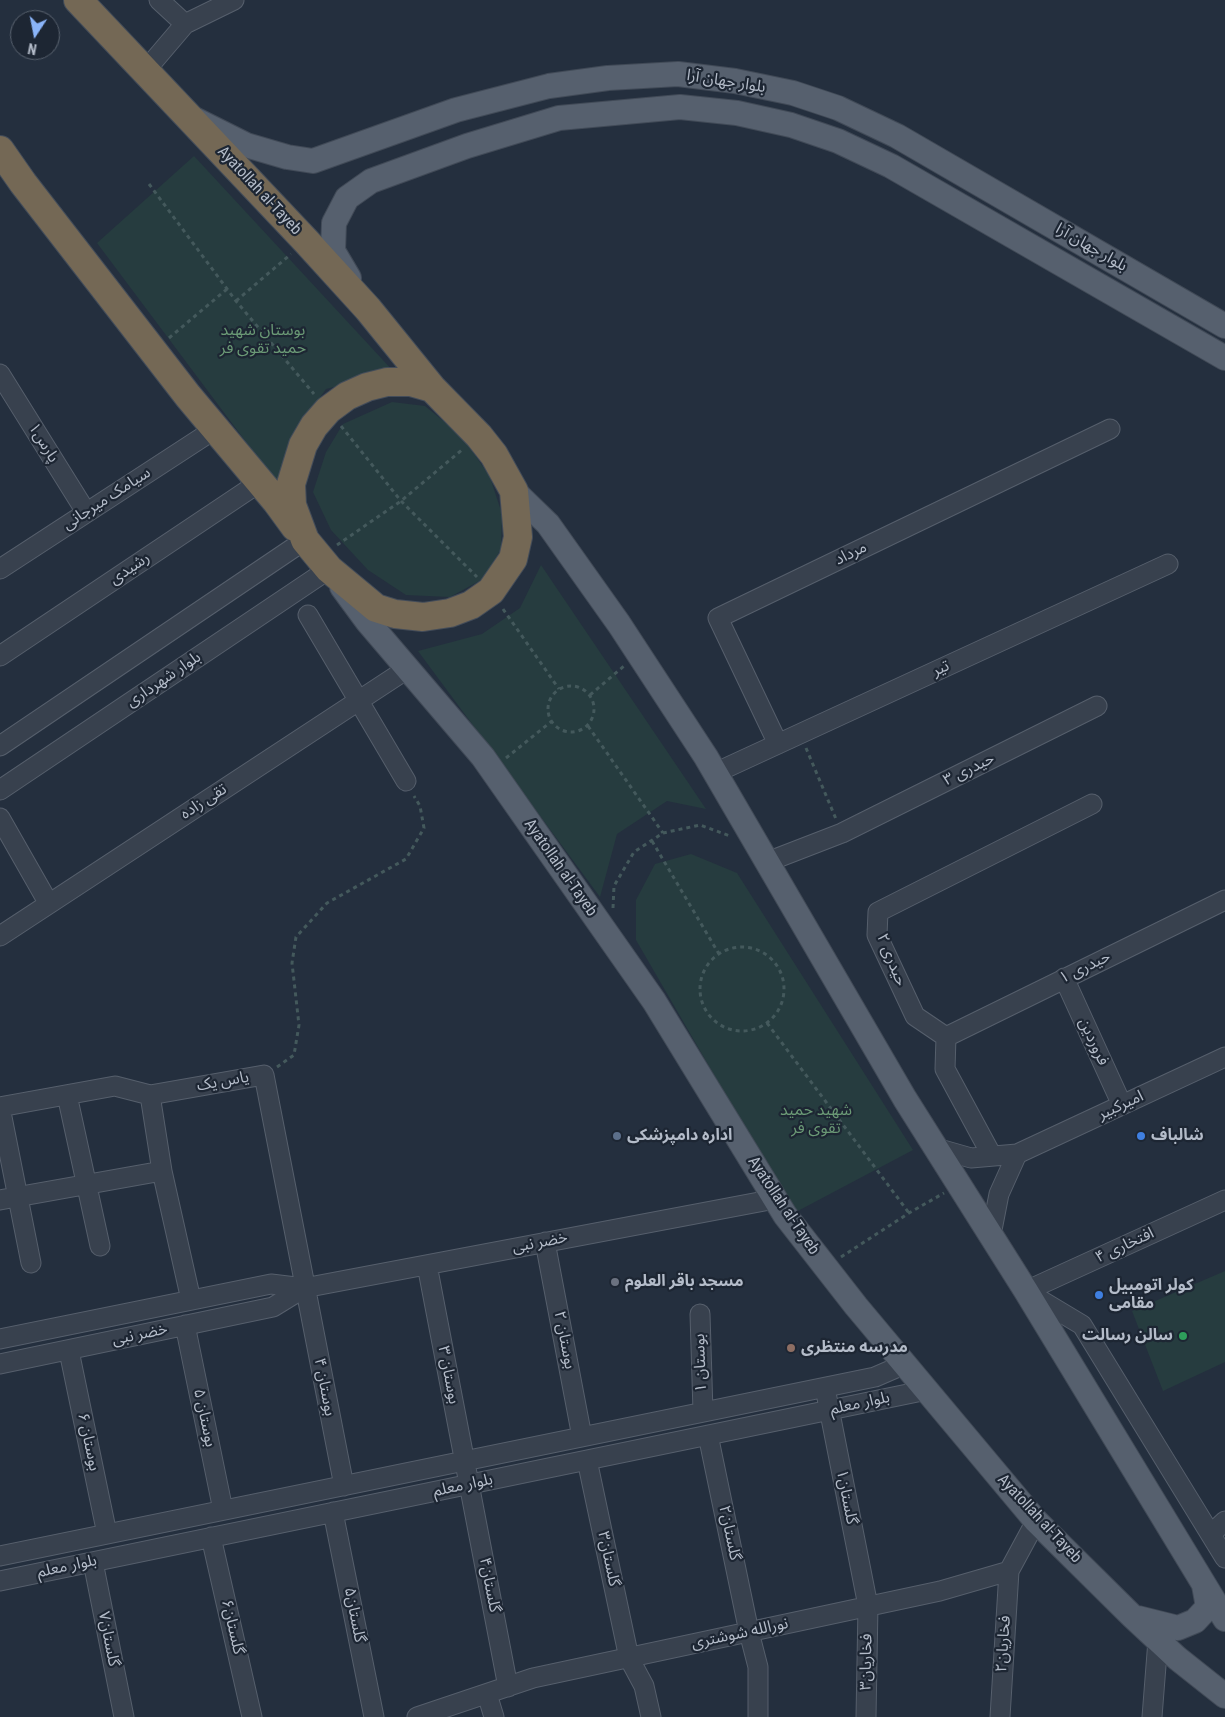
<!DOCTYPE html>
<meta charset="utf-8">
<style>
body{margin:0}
#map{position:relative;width:1225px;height:1717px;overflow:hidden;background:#242f3e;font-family:"Roboto Condensed",sans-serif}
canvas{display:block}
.north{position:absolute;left:10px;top:10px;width:50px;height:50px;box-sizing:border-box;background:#1d2633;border:1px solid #59626f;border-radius:50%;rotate:191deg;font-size:14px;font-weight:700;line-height:20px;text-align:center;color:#b4bcc9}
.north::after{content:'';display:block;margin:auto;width:18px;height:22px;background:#8ab4f8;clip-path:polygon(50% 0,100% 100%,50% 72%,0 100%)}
</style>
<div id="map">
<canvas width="1225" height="1717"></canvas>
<div class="north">N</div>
</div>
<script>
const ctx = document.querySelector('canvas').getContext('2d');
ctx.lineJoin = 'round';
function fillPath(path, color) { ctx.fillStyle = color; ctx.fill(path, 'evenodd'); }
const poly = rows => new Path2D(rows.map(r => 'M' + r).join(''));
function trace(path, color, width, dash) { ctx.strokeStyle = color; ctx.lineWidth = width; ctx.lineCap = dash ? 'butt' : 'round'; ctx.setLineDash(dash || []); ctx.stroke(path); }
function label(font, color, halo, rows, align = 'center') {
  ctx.font = font + ' "Roboto Condensed","Noto Sans Arabic",sans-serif'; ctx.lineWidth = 4.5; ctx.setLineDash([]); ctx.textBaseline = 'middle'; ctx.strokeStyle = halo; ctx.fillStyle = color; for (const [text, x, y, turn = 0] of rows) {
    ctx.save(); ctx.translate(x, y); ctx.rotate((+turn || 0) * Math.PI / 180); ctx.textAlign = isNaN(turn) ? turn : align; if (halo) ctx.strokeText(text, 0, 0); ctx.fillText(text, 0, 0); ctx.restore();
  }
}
fillPath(poly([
 [194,156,394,372,326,389,296,431,279,486,97,243],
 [392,402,425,406,463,437,490,477,502,514,501,549,483,579,450,597,406,595,368,570,331,530,313,492,326,452,343,424],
 [541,565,706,809,667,801,617,834,600,897,418,651,482,634,520,608],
 [691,854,737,873,913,1150,794,1213,636,940,636,900,655,864],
 [1225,1271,1225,1362,1163,1391,1132,1311]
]), '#263c3f');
const minor = poly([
 [159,0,185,24],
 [145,71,185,24,234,0],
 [0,374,86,512],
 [0,569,215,429],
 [308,615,406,781],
 [0,656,260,482],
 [778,744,718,618,1110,429],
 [0,746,305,540],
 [715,773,1168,564],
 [0,790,329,569],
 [0,818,49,904],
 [767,862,842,833,1097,706],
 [0,936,407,669],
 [1064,978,1122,1105],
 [946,1037,915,1016,877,935,878,912,1092,804],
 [946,1037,1225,900],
 [946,1037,945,1069,992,1156],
 [67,1095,100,1246],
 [936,1148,971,1158,1017,1154,999,1194,991,1235],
 [1017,1154,1225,1057],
 [162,1171,191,1300],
 [0,1200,162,1171,150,1095],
 [545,1242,582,1437],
 [31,1263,0,1107,115,1086,150,1095,264,1075,344,1486],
 [427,1265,508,1687],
 [304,1288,775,1199],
 [1026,1291,1225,1200],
 [1027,1292,1082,1325,1225,1558],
 [700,1314,703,1412],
 [185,1325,223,1510],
 [0,1339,271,1284,304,1288,273,1307,0,1364],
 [69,1351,107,1534],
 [827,1398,868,1606,866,1717],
 [708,1435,749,1632,758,1667,758,1717],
 [587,1460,629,1658,644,1686,651,1717],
 [333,1512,374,1717],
 [1211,1534,1225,1521],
 [211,1537,252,1717],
 [0,1556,875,1377,905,1364],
 [93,1562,124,1717],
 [0,1581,927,1390],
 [487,1694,494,1717],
 [417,1717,533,1678,940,1591,1009,1571,1036,1521],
 [1000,1717,1009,1571],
 [1152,1717,1158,1640]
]);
const major = poly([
 [196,120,246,145,287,157,313,161,456,110,549,86,608,78,678,74,735,81,793,93,838,108,897,136,1225,326],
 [349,278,333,251,334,223,347,198,371,181,467,146,559,118,680,107,737,113,791,125,838,141,891,166,1225,358],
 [514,491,548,524,619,624,706,757,905,1099,1026,1291,1225,1619],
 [342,587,367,621,483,757,654,1001,785,1215,856,1306,1036,1521,1132,1616,1177,1658,1225,1696],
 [1138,1618,1178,1628,1195,1621,1208,1607,1204,1585]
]);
const highway = poly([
 [78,0,306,241,368,309,432,388],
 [0,150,23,183,188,396,276,501,295,527],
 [387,382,411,382,432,388,479,436,494,455,514,491,518,537,513,559,491,591,471,605,450,613,423,617,395,614,376,608,329,569,305,540,292,505,291,484,303,445,314,426,328,410,347,396,367,387,387,382]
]);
trace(minor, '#565f6c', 21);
trace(major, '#414a57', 26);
trace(highway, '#434c59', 30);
trace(poly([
 [149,184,236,301,314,394],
 [236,301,291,254],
 [169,338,227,289],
 [341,426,401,501,477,577],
 [337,545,401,501,463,449],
 [503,609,559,689],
 '548 709a23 23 0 1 1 46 0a23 23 0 1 1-46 0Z',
 [590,695,624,666],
 [588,726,663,833],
 [806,748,836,819],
 [506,758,552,721],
 [652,841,719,954],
 [613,908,614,886,634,852,663,833,700,825,730,836],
 '700 989a42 42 0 1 1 84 0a42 42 0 1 1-84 0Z',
 [767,1023,909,1213],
 [277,1067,294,1055,299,1025,292,963,296,937,327,903,406,859,424,828,420,806,414,796],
 [841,1257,909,1213,944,1193]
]), '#44595c', 3, [4, 4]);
trace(minor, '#38414e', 19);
trace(major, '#56606e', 24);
trace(highway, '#746855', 28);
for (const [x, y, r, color] of [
 [617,1136,5,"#5c6f8a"],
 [1141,1136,5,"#3f7fe0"],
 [615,1282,5,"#6b7280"],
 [1099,1295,5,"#3f7fe0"],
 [1183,1336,5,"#2e9e5b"],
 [791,1348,5,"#8d6e63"]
]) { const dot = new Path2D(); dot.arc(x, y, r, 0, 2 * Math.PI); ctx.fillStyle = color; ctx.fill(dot); trace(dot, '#1d2633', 2); }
label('16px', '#b4bcc9', '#1d2633', [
 ["بلوار جهان آرا",726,82,9],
 ["Ayatollah al-Tayeb",259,191,47],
 ["بلوار جهان آرا",1091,248,30],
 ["پارس۱",43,443,58],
 ["سیامک میرجانی",107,499,-33],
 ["مرداد",851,554,-26],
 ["رشیدی",130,569,-34],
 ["تیر",941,669,-25],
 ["بلوار شهرداری",164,680,-34],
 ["حیدری ۳",969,770,-26],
 ["تقی زاده",204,802,-33],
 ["Ayatollah al-Tayeb",560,868,55],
 ["حیدری ۲",891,960,68],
 ["حیدری ۱",1085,968,-26],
 ["فروردین",1093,1042,65],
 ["یاس یک",223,1082,-10],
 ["امیرکبیر",1121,1106,-25],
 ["Ayatollah al-Tayeb",783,1206,56],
 ["خضر نبی",540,1243,-11],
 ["افتخاری ۴",1125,1246,-25],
 ["خضر نبی",140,1335,-12],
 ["بوستان ۲",564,1340,79],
 ["بوستان ۱",701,1363,-92],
 ["بوستان ۳",448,1375,79],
 ["بوستان ۴",324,1387,79],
 ["بلوار معلم",860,1404,-12],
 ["بوستان ۵",204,1418,78],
 ["بوستان ۶",88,1442,78],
 ["بلوار معلم",463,1486,-12],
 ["گلستان۱",846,1497,79],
 ["Ayatollah al-Tayeb",1039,1519,47],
 ["گلستان۲",729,1533,78],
 ["گلستان۳",608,1559,78],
 ["بلوار معلم",67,1567,-12],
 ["گلستان۴",489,1585,79],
 ["گلستان۵",354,1615,79],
 ["گلستان۶",232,1627,77],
 ["نورالله شوشتری",740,1634,-12],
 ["گلستان۷",108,1639,79],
 ["فخاریان۲",1004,1644,-86],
 ["فخاریان۳",867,1662,-89]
]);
label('16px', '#6b9a76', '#1d2633', [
 ["بوستان شهید",263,331],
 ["حمید تقوی فر",263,349],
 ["شهید حمید",816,1111],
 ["تقوی فر",816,1129]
]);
label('bold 16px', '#b4bcc9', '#1d2633', [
 ["اداره دامپزشکی",627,1136],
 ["شالباف",1151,1136],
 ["مسجد باقر العلوم",625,1282],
 ["کولر اتومبیل",1109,1286],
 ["مقامی",1109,1304],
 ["سالن رسالت",1173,1336,"right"],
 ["مدرسه منتظری",801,1348]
], 'left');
</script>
